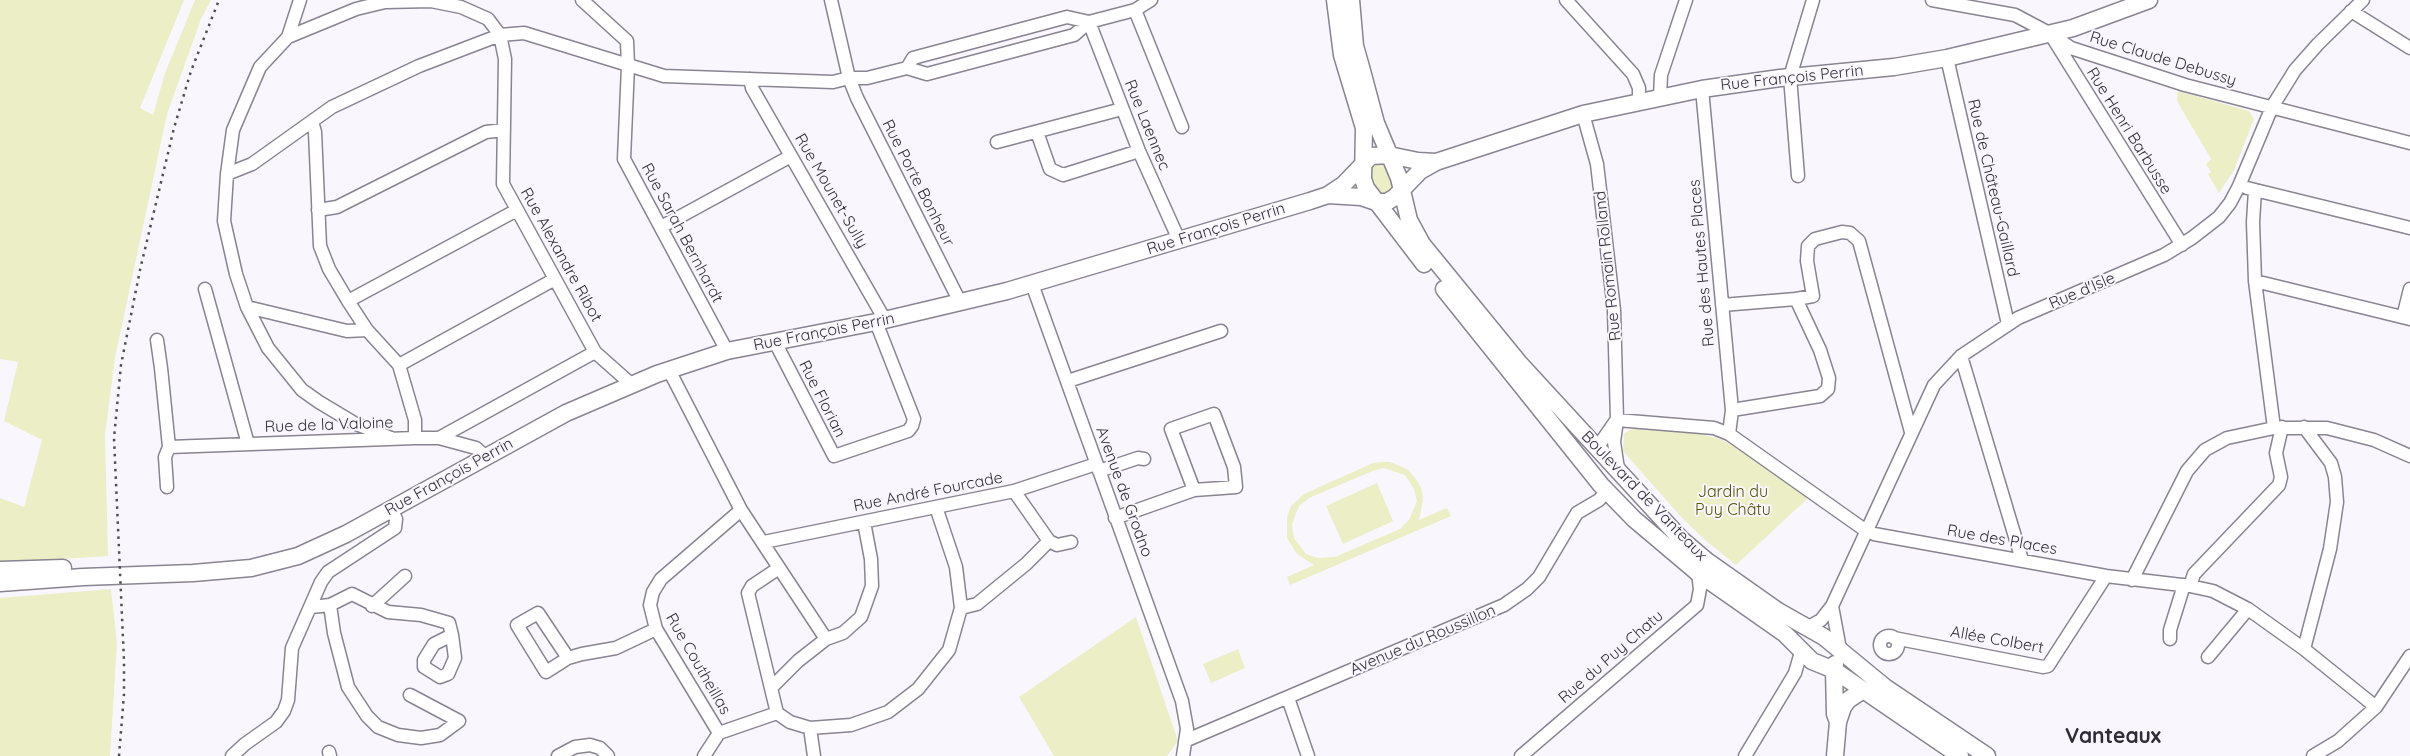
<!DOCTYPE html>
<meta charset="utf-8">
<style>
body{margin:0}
canvas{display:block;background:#f9f7fd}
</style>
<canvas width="2410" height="756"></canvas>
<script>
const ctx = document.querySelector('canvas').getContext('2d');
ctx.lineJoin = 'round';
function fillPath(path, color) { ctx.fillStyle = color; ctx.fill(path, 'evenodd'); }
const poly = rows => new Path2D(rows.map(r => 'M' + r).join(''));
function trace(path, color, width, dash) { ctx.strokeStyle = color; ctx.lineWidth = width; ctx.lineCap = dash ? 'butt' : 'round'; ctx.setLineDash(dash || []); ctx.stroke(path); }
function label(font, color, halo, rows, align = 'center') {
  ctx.font = font + ' Quicksand,sans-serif'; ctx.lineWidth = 4; ctx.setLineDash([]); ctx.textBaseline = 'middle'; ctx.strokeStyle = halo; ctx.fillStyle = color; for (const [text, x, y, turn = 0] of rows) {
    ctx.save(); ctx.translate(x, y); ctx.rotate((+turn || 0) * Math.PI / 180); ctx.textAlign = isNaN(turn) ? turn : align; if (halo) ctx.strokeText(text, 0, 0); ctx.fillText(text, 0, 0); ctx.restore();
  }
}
fillPath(poly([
 [0,0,184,0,140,108,153,115,165,73,195,0,211,0,201,19,167,114,115,358,105,435,108,556,0,563,0,498,24,507,42,440,4,421,18,362,0,359],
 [2178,91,2249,111,2254,119,2234,170,2219,193,2208,174,2211,172,2206,164,2211,159,2177,101],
 [1385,161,1395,185,1389,194,1377,195,1370,182,1372,163],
 [1638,428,1701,434,1720,439,1736,447,1808,498,1736,565,1705,540,1682,518,1623,451,1624,434,1630,430],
 [1382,462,1390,462,1407,469,1416,479,1422,490,1423,500,1419,520,1447,508,1451,516,1290,585,1287,577,1314,565,1297,554,1287,538,1287,517,1291,506,1304,494,1373,463],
 [1384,468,1405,475,1414,489,1417,501,1409,520,1400,529,1335,557,1318,558,1306,554,1294,538,1292,524,1299,506,1309,498,1375,470],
 [1377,483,1393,521,1343,544,1326,506],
 [111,589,117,643,110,756,0,756,0,598],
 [1136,617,1178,741,1167,756,1054,756,1019,697],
 [1238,649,1245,668,1211,683,1203,664]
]), '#eceec6');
const minor = poly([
 [300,0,288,37,260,67,233,130,227,174,224,221,236,274,247,307,268,348,302,390,319,402,354,423,391,438],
 [582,0,627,41,628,66,624,159,727,351],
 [831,0,849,78,857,98,960,302],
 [1566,0,1633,74,1639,88,1639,101],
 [1932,0,2015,15,2049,33,2071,48,2185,85,2410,143],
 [1135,10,1182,127],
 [2351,11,2410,48],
 [1089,22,1139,151,1179,240],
 [2051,35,2182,245],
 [288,37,356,9,385,2,431,1,461,7,488,19,500,35,505,59,503,184,595,352,631,384],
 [1947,58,2008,324],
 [907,68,913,58,1067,17,1089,22],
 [750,79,752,88,885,320],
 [1702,89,1732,410,1729,434],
 [1660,97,1661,75,1686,0],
 [1583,114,1597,164,1614,310,1617,420,1614,442,1618,469],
 [312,122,315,132,320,246,329,269,348,301,367,330,399,365,415,420,415,438],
 [1037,132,1050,169,1063,175,1139,151],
 [997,142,1122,109],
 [227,174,252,164,332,107,419,66,500,35,524,33,664,76,833,82,849,78,867,78,907,68,927,74,1074,35,1089,22,1135,10,1151,0],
 [1798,176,1790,77,1813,0],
 [2247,188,2410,228],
 [2255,190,2253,222,2255,281,2274,428],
 [318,210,337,207,486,132,504,130],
 [661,227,791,156],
 [2255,281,2410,319],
 [1032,284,1182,701,1187,729,1183,756],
 [205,289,248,444],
 [1796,299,1813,296,1807,261,1808,246,1815,239,1842,232,1850,233,1859,241,1911,432],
 [348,301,517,210],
 [1722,305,1796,299,1820,350,1829,378,1828,389,1820,396,1732,410],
 [247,307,347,331,367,330],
 [2403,317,2410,289],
 [157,340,161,368,169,447,415,438,439,438,476,448,486,457],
 [775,342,834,456,908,431,912,426,914,419,876,322],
 [1961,356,2022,560],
 [399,365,555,279],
 [669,370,741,510,661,579,653,592,650,605,656,629,719,733,704,756],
 [1068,381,1221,331],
 [1617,420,1714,428,1729,434,1862,528,1874,534,2106,576,2190,586,2213,591,2248,609,2304,649,2376,707],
 [439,438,595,352],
 [1597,448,1615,422],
 [1099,471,1138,458,1144,459],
 [167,487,165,457,169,447],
 [741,510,826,639],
 [1115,518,1194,490,1236,487,1234,467,1214,414,1171,429,1194,490],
 [1049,541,1057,545,1071,542],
 [764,542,1014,491,1096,464],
 [2132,580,2187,471,2205,450,2227,438,2274,428,2327,428,2374,440,2410,456],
 [2190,586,2194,574,2279,485,2281,477,2276,453,2282,427],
 [330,605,352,594,388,612,421,615,449,623,452,635,434,644,424,660,424,667,440,677,448,674,455,658,452,635],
 [372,606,405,576],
 [1832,606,1934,385,1961,356,2018,318,2164,255,2192,238,2219,217,2230,203,2239,186,2272,107,2295,70,2318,44,2363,0],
 [311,607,330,605,334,633,348,687,367,716,378,727,398,735,421,738,440,735,459,721,410,695],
 [961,608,977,604,1026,564,1049,541,1014,491],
 [1807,628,1821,620,1832,606,1840,649],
 '1880 645a9 9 0 1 1 18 0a9 9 0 1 1-18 0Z',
 [1894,638,2043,667,2048,666,2106,576],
 [2170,639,2170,630,2184,585],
 [2304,649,2330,549,2337,502,2335,477,2331,463,2304,427],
 [2208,657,2248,609],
 [568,658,546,672,517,625,538,613,568,658,582,654,616,648,656,629],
 [771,688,798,661,826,639,843,633,861,617,872,586,871,559,864,522],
 [1288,698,1308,756],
 [777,713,790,722,810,728,851,725,888,712,918,689,949,650,961,608,956,567,936,507],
 [777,713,748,593,752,586,779,568],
 [810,728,814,756],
 [719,733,777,713],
 [1187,740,1504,605,1527,589,1539,577,1577,513,1599,500,1607,491],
 [329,752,330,756],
 [232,756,245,744,276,722,284,711,288,700,292,648,321,582,328,572,395,528,396,519,391,509],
 [558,756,575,747,590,745,600,748,608,756],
 [1521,756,1697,605,1700,589,1698,573],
 [1745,756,1795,673,1801,652],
 [2313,756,2338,741,2376,707,2410,656]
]);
const major = poly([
 [1335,0,1342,55,1364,128,1363,179,1366,188,1424,264],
 [1351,0,1355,46,1361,67,1376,123,1399,178,1409,220,1422,244,1520,364,1681,539,1707,561,1778,611,1824,637,1886,688,1987,756],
 [1328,195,1361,197,1376,202,1387,202,1395,197,1420,171,1436,162,1583,114,1702,89,1780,78,1894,67,1947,58,2073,28,2149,0],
 [1444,289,1601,485,1634,519,1698,573,1785,634,1812,661,1834,670,1960,756],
 [0,570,63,568],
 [0,583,83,577,193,573,251,568,298,556,346,534,566,413,657,374,727,351,876,322,1007,291,1310,201,1328,195,1343,185,1371,156,1389,155,1418,161,1436,162],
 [1838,722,1843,707,1848,700,1863,690],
 [1835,756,1838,722,1835,714,1834,670,1835,664]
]);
trace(minor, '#898491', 15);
trace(major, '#898491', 19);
trace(minor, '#fff', 12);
trace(major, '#fff', 16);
trace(poly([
 [119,756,124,694,124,661,114,438,121,365,140,270,174,128,191,71,219,0]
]), '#4f4d52', 2.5, [2.5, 5]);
label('16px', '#333136', '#f9f7fd', [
 ["Rue Claude Debussy",2163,59,17],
 ["Rue François Perrin",1792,78,-6],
 ["Rue Laennec",1147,125,68],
 ["Rue Henri Barbusse",2129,131,58],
 ["Rue Porte Bonheur",918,183,63],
 ["Rue de Château-Gaillard",1993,188,77],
 ["Rue Mounet-Sully",831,191,60],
 ["Rue François Perrin",1216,229,-17],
 ["Rue Sarah Bernhardt",682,233,62],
 ["Rue Alexandre Ribot",561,255,61],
 ["Rue des Hautes Places",1702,263,-95],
 ["Rue Romain Rolland",1608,266,-96],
 ["Rue d'Isle",2082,291,-23],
 ["Rue François Perrin",824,332,-11],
 ["Rue Florian",822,399,63],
 ["Rue de la Valoine",329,425,-2],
 ["Rue François Perrin",449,477,-29],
 ["Rue André Fourcade",928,492,-11],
 ["Avenue de Grodno",1124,492,70],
 ["Boulevard de Vanteaux",1644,496,46],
 ["Rue des Places",2002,540,10],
 ["Avenue du Roussillon",1423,640,-23],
 ["Allée Colbert",1997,640,10],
 ["Rue du Puy Chatu",1611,657,-41],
 ["Rue Coutheillas",698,664,60]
]);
label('16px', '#525304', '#f9f7fd', [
 ["Jardin du",1733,492],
 ["Puy Châtu",1733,510]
]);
label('bold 21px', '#302c37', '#f9f7fd', [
 ["Vanteaux",2113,737]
]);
</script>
